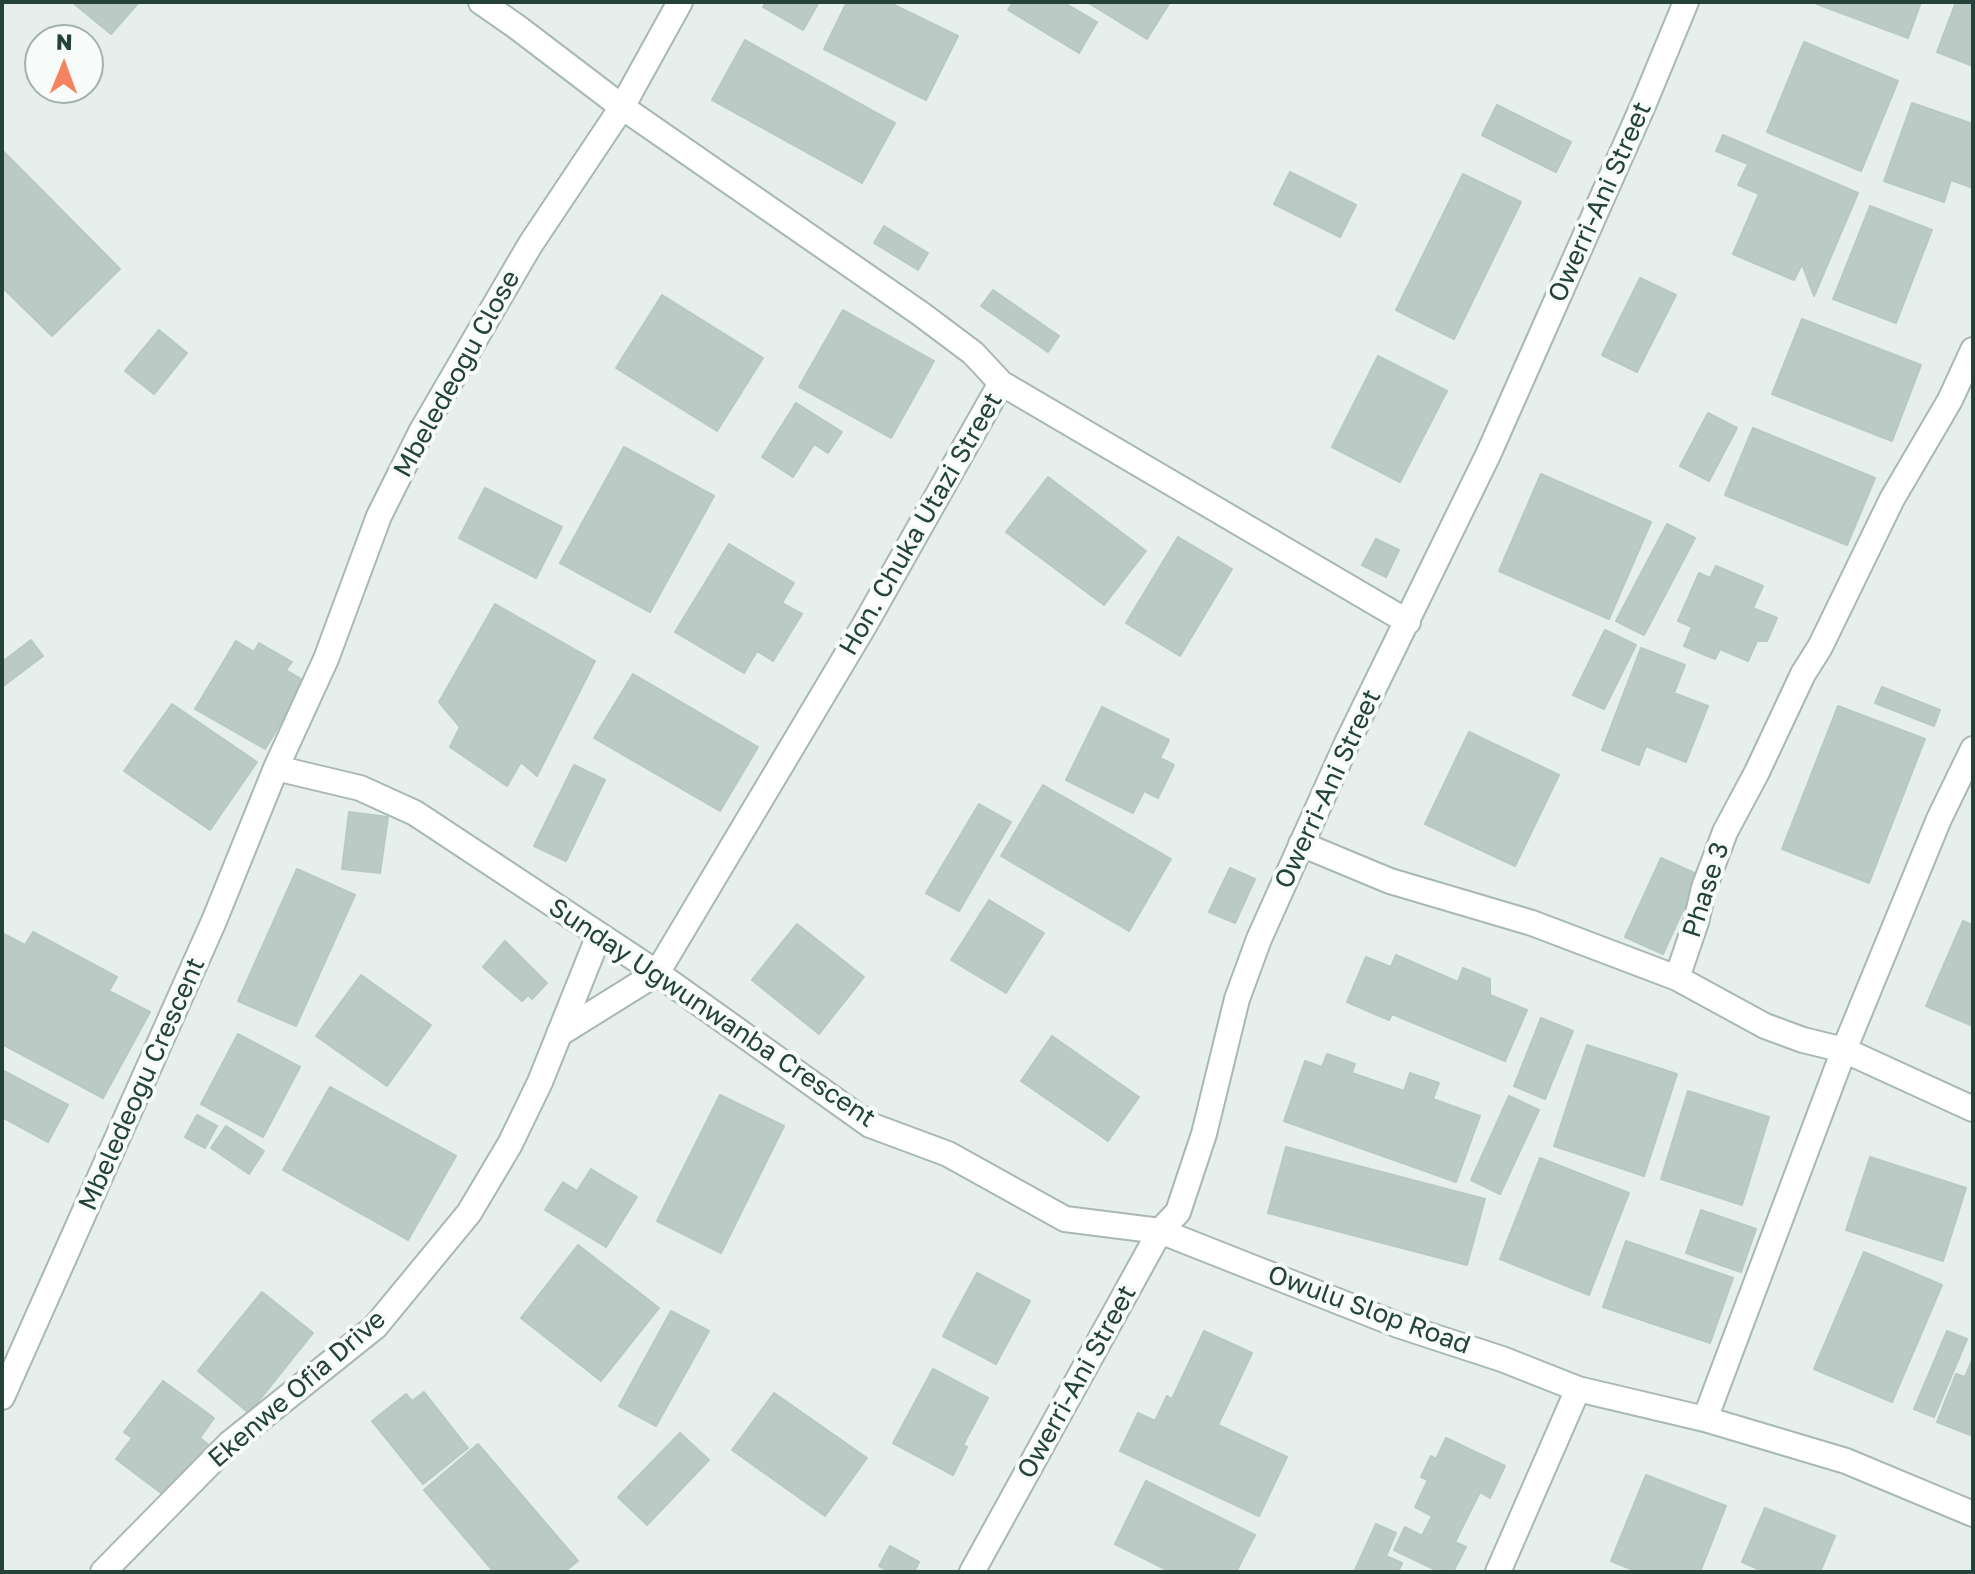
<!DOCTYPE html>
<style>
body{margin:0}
#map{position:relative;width:1975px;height:1574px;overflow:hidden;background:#e6efeb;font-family:"Golos Text",sans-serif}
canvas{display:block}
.frame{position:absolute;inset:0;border:4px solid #24423a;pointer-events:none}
.north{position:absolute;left:24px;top:24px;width:80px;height:80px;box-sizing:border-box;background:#f7fbf9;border:2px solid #a3b1ad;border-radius:50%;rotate:1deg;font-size:22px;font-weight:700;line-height:32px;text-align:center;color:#24423a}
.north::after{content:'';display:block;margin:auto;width:28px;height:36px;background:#f4845f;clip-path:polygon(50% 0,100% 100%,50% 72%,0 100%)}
</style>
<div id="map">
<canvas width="1975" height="1574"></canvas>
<div class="frame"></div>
<div class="north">N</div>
</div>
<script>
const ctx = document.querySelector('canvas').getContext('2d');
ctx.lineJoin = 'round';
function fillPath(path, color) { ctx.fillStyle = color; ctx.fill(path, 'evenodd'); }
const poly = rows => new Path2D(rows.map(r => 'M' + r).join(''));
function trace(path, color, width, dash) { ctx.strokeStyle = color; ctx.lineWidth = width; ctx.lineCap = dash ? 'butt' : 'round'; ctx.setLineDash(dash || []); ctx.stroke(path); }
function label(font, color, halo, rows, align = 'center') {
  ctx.font = font + ' "Golos Text",sans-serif'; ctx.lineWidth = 8; ctx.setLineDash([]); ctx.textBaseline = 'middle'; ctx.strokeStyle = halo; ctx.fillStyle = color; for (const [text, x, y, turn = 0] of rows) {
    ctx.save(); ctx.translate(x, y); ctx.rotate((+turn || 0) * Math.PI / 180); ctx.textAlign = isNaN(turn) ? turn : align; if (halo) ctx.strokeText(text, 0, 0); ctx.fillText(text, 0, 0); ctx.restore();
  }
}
const building = poly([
 [72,2,139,2,111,34,72,2],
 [766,2,819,2,803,30,763,7,766,2],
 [847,2,888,2,958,36,926,100,824,49,847,2],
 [1013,2,1063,2,1097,22,1079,53,1008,10,1013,2],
 [1087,2,1170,2,1147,39,1087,2],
 [1818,2,1921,2,1908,38,1817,4,1818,2],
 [1956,2,1973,2,1973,66,1937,52,1956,2],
 [745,40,895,123,862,183,712,100,745,40],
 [1804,42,1898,81,1861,171,1767,132,1804,42],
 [1912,103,1973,124,1973,188,1951,180,1944,202,1884,181,1912,103],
 [1497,105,1571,142,1556,172,1482,135,1497,105],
 [1723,135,1858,193,1814,296,1802,264,1794,280,1733,254,1759,194,1738,185,1748,164,1716,151,1723,135],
 [2,150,120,269,52,336,2,287,2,150],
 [1290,172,1356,205,1340,237,1274,204,1290,172],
 [1463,174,1521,202,1454,339,1396,310,1463,174],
 [1870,206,1932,230,1896,323,1833,299,1870,206],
 [884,226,928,253,918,270,874,243,884,226],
 [1640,278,1676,295,1637,372,1602,355,1640,278],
 [993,290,1059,336,1048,352,981,306,993,290],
 [662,295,763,358,717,431,616,368,662,295],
 [843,310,934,361,891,438,799,387,843,310],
 [1802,319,1921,365,1892,441,1772,394,1802,319],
 [159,330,187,353,154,394,125,371,159,330],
 [1378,356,1447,391,1400,482,1332,447,1378,356],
 [796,403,842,432,828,453,814,444,793,477,762,457,796,403],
 [1708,413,1737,428,1709,481,1680,466,1708,413],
 [1753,428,1875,478,1847,545,1725,495,1753,428],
 [624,447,714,496,650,612,560,563,624,447],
 [1541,474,1651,522,1609,619,1499,571,1541,474],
 [1048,477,1146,551,1104,605,1006,532,1048,477],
 [485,488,562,527,536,578,459,538,485,488],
 [1667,524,1695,538,1644,635,1616,621,1667,524],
 [1178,537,1232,569,1180,656,1126,623,1178,537],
 [1376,539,1399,550,1386,577,1362,565,1376,539],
 [729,544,794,583,782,603,802,614,773,661,757,651,744,673,675,632,729,544],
 [1716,566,1763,586,1753,608,1777,618,1767,641,1757,641,1748,661,1720,649,1715,659,1684,646,1692,627,1678,621,1699,573,1710,578,1716,566],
 [495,604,595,661,537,776,521,762,507,786,450,747,460,727,439,702,495,604],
 [1605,630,1636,645,1604,709,1573,695,1605,630],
 [31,640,43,656,2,687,2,662,31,640],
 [236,641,254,652,259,643,292,662,286,670,306,682,265,749,195,709,236,641],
 [1641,648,1685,665,1674,693,1708,706,1686,762,1646,746,1639,765,1602,750,1641,648],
 [633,674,758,747,720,811,594,738,633,674],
 [1882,687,1940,710,1934,726,1875,703,1882,687],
 [172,704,257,762,210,830,124,771,172,704],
 [1838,706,1925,739,1869,883,1782,849,1838,706],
 [1102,707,1169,740,1160,758,1174,765,1158,798,1144,791,1133,813,1066,780,1102,707],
 [1469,732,1559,775,1515,866,1425,824,1469,732],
 [574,765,605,780,566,861,534,846,574,765],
 [1043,785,1171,859,1129,931,1001,856,1043,785],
 [979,804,1011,822,959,911,926,893,979,804],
 [349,812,388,817,380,873,342,869,349,812],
 [1661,858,1699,875,1663,954,1625,937,1661,858],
 [1230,868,1255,879,1235,923,1209,912,1230,868],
 [297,869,355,895,296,1026,238,1001,297,869],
 [989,900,1044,933,1006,993,951,960,989,900],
 [1963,921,1973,925,1973,1026,1926,1006,1963,921],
 [797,924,864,977,819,1034,752,980,797,924],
 [33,932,117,977,109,991,150,1012,103,1098,2,1044,2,933,25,945,33,932],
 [505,941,547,983,532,999,528,995,522,1001,483,967,505,941],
 [1396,955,1458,982,1463,968,1490,979,1490,995,1527,1010,1505,1061,1392,1014,1389,1020,1347,1002,1366,957,1391,967,1396,955],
 [361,975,431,1025,387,1086,316,1036,361,975],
 [1541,1018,1573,1031,1545,1099,1514,1086,1541,1018],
 [238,1034,300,1067,263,1137,201,1104,238,1034],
 [1052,1036,1139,1097,1108,1141,1021,1081,1052,1036],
 [1587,1045,1677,1074,1644,1176,1554,1146,1587,1045],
 [1327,1054,1355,1064,1352,1073,1404,1091,1410,1073,1439,1083,1433,1099,1480,1116,1456,1182,1284,1121,1305,1061,1322,1067,1327,1054],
 [2,1070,68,1105,48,1142,2,1117,2,1070],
 [330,1087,456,1156,408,1240,283,1170,330,1087],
 [1688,1091,1769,1117,1742,1205,1661,1179,1688,1091],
 [720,1095,784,1126,721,1253,657,1221,720,1095],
 [1509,1096,1539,1110,1500,1194,1471,1180,1509,1096],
 [197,1115,217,1126,205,1148,185,1137,197,1115],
 [226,1126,264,1151,249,1174,211,1148,226,1126],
 [1286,1147,1485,1199,1467,1265,1268,1213,1286,1147],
 [1870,1157,1966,1188,1943,1261,1846,1230,1870,1157],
 [1540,1158,1629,1193,1589,1295,1500,1259,1540,1158],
 [591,1169,637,1197,606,1247,545,1210,563,1182,577,1191,591,1169],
 [1701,1210,1756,1229,1741,1272,1686,1253,1701,1210],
 [1626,1241,1733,1278,1710,1343,1603,1307,1626,1241],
 [578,1245,659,1308,601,1381,521,1318,578,1245],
 [1864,1252,1942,1285,1892,1402,1814,1369,1864,1252],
 [977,1273,1030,1301,996,1364,943,1336,977,1273],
 [262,1292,313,1333,249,1413,198,1371,262,1292],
 [671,1311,709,1331,656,1426,619,1406,671,1311],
 [1204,1331,1252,1353,1218,1425,1287,1457,1259,1516,1120,1451,1138,1413,1155,1421,1167,1396,1172,1399,1204,1331],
 [1947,1331,1967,1339,1934,1417,1914,1409,1947,1331],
 [1973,1357,1973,1436,1937,1422,1956,1374,1965,1377,1973,1357],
 [933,1369,988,1398,963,1445,967,1447,953,1475,893,1443,933,1369],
 [163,1381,214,1418,200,1438,210,1446,169,1499,116,1459,132,1438,124,1432,163,1381],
 [424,1392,468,1448,423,1484,372,1421,406,1394,412,1401,424,1392],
 [774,1393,867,1458,825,1516,732,1450,774,1393],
 [680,1433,709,1460,647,1525,618,1497,680,1433],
 [1446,1438,1505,1466,1490,1498,1480,1492,1455,1542,1466,1547,1453,1572,1440,1572,1394,1550,1405,1527,1422,1536,1432,1516,1415,1507,1428,1480,1421,1477,1431,1456,1436,1459,1446,1438],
 [478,1444,578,1561,564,1572,494,1572,424,1490,478,1444],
 [1646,1475,1726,1506,1700,1572,1638,1572,1611,1561,1646,1475],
 [1146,1481,1255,1535,1236,1572,1171,1572,1115,1544,1146,1481],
 [1765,1508,1835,1536,1820,1572,1765,1572,1742,1562,1765,1508],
 [1376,1524,1396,1533,1386,1556,1402,1563,1398,1572,1354,1572,1376,1524],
 [890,1546,919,1562,914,1572,891,1572,879,1566,890,1546]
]);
fillPath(building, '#bbcac4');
trace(building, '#b8c9c2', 2);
const minor = poly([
 [481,2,517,27,622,107,921,314,973,353,1001,383,864,626,657,973,559,1034],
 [1973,350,1950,400,1892,499,1820,647,1803,674,1757,772,1725,832,1704,888,1696,922,1677,978,1765,1026,1803,1040,1844,1050,1973,1109],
 [1001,383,1408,622],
 [276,768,360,788,415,813,657,973,870,1125,948,1154,1065,1219,1160,1231,1398,1325,1502,1359,1578,1389,1705,1419,1846,1461,1973,1514],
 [1301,844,1390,881,1532,923,1677,978],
 [2,1397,214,921,276,768,326,659,379,516,421,432,492,310,530,245,622,107,680,2],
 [1705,1419,1844,1050,1939,819,1973,749],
 [103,1572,230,1443,375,1327,469,1213,510,1144,540,1082,599,935],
 [972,1572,1160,1231,1178,1212,1204,1134,1237,999,1259,939,1347,743,1488,455,1645,101,1686,2],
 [1498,1572,1578,1389]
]);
trace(minor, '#a8b8b2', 28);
trace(minor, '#fff', 24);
label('26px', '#24423a', '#f7fbf9', [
 ["Owerri-Ani Street",1600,202,-66],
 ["Mbeledeogu Close",457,374,-61],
 ["Hon. Chuka Utazi Street",921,524,-60],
 ["Owerri-Ani Street",1328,789,-65],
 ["Phase 3",1706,890,-72],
 ["Sunday Ugwunwanba Crescent",712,1013,34],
 ["Mbeledeogu Crescent",142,1084,-66],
 ["Owulu Slop Road",1369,1310,20],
 ["Owerri-Ani Street",1077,1382,-61],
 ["Ekenwe Ofia Drive",297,1389,-41]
]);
</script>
